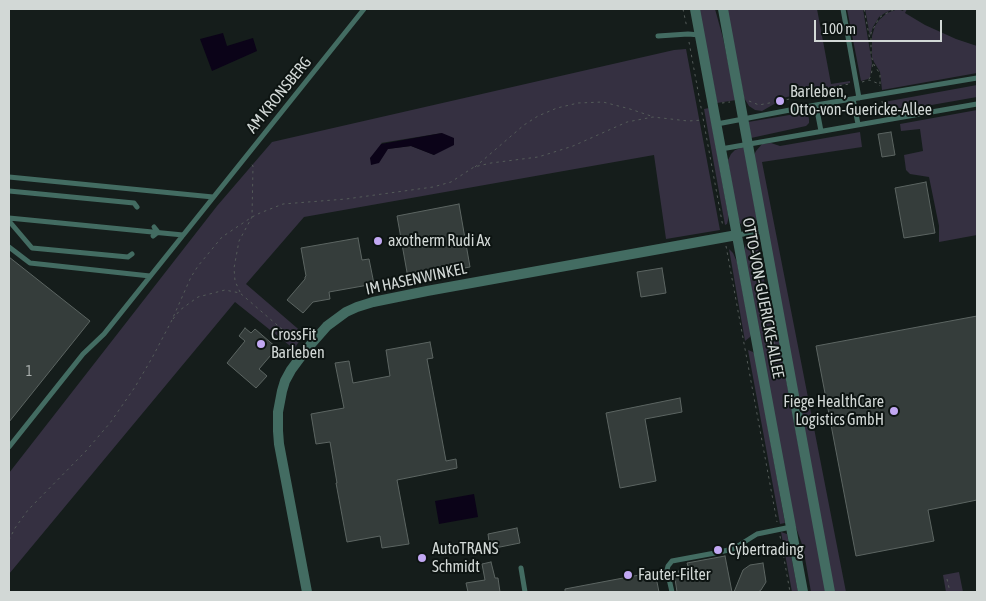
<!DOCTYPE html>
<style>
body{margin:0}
#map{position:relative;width:986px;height:601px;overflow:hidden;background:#151d1b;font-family:"Asap Condensed",sans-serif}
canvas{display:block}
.frame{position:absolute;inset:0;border:10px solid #d2d8d6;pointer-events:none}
.scale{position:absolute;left:814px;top:20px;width:128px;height:22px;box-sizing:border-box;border:2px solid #d2d8d6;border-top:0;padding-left:6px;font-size:15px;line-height:18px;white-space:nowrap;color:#d2d8d6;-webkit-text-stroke:4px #0d1412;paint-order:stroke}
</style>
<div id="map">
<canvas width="986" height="601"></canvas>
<div class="frame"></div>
<div class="scale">100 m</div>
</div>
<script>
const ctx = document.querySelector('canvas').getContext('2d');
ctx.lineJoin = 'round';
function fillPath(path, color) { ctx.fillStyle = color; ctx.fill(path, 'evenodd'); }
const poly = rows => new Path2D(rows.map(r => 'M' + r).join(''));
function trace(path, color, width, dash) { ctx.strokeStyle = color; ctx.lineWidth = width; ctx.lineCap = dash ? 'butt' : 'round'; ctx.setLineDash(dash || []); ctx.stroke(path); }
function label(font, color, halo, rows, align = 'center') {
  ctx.font = font + ' "Asap Condensed",sans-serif'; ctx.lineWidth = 4; ctx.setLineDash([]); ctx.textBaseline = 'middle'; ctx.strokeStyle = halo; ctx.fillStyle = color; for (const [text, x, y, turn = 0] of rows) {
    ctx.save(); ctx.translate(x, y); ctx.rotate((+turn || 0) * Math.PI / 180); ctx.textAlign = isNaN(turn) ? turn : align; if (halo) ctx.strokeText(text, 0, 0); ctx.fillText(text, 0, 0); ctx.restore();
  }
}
fillPath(poly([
 [699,9,715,9,723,38,736,100,717,103],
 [727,9,817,9,831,84,850,81,850,83,826,88,826,96,803,94,776,99,776,103,762,111,755,110,749,106,744,98],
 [847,9,863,9,872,63,870,77,868,79,861,81],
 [865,9,894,9,885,13,879,17,873,27,870,36],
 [898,9,903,11,904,9,907,9,905,13,925,25,956,39,977,46,977,73,882,90,880,72,874,62,872,57,872,36,875,26,879,20,887,13],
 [686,49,720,230,666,239,654,155,304,217,246,284,304,334,294,349,235,302,9,574,9,473,217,206,272,142,674,50],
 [442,133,434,155,411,146,387,149,381,143],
 [977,85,977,97,886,113,884,102],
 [709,108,728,214,728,220,727,224,725,225,704,109],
 [977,110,977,235,939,242,939,226,929,177,910,174,906,170,904,155,923,151,920,129,901,131,900,124],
 [801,113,808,115,809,119,809,123,806,126,751,138,748,122],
 [860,132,862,147,762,162,846,592,834,592,754,155,756,151,762,144,771,143,780,146],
 [744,147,757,219,755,224,750,228,746,228,742,226,738,220,729,167,728,160,731,154,735,150],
 [749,240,754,241,758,247,766,290,774,315,826,592,811,592,803,547,794,522,744,251,746,243],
 [729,249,733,253,737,262,751,334,750,337,745,341],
 [748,350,753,352,755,355,785,523,780,524],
 [781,532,787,534,798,592,792,592],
 [959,572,963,592,946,592,943,575]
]), '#353041');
fillPath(poly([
 [223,33,227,46,253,38,257,51,212,71,200,39],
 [442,133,454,138,454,145,434,155,411,146,388,149,379,163,371,165,370,158,381,144],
 [474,494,478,517,439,524,435,501]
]), '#0b0318');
const building = poly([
 [891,132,895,155,882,157,878,134,891,132],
 [926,182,935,233,904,238,895,188,926,182],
 [459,204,470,267,408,278,397,216,459,204],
 [358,238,362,260,369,259,374,284,329,292,330,299,313,302,303,313,287,300,305,279,305,277,306,276,301,248,358,238],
 [9,257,90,321,9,422,9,257],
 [662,268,666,293,641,297,637,272,662,268],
 [977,316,977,500,928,510,934,541,856,556,816,346,977,316],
 [245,328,251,333,255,329,277,348,259,369,267,376,256,388,227,363,245,341,239,336,245,328],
 [430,342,433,358,427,359,446,461,456,459,457,468,397,480,409,544,382,548,380,536,347,542,336,483,337,483,330,442,316,444,311,414,344,408,335,363,349,361,353,383,390,376,386,350,430,342],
 [680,398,682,412,645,419,656,481,620,488,606,413,680,398],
 [517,528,520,543,490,549,488,534,517,528],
 [725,556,732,592,677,592,674,572,689,569,687,563,725,556],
 [491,562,495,578,498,578,500,592,468,592,466,583,485,580,482,564,491,562],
 [763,563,766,582,761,590,758,592,734,592,743,570,750,565,763,563],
 [655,572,659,592,565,592,565,589,655,572]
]);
fillPath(building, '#353d3b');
trace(building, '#5c6562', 1);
trace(poly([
 [683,9,687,28],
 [864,9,870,40],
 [689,42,723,227],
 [869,79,871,76,873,64],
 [862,82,869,80,877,83,880,86],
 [880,84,880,74,873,63,871,54,871,33,879,18,883,15,895,9],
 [828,95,827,88,849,84],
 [749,101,759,105,805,96,818,97],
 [882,101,885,114],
 [722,103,730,102],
 [475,167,524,125,538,116,557,108,578,103,603,102,630,109,651,116],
 [726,246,777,522],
 [240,292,235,281,234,268,239,241,252,217,253,166,250,162],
 [173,319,180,310,198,297,225,290,240,293,298,343],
 [767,344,775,343],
 [780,536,790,592],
 [9,540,15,528,28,510,85,452,110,423,135,387,152,358,171,322,191,277,198,266,222,237,252,217,260,213,283,204,346,199,433,187,451,182,474,167,491,163,538,157,551,153,573,146,627,122,653,117,688,121,704,120],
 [947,579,950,592]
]), '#545b59', 1, [2.5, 4]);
trace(poly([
 [843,9,859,98],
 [658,36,688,34,700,35],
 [853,99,858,124],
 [816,105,821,131],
 [717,124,816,105,977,78],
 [721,149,977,104],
 [9,177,213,197],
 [9,191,134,203,137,207],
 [9,218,183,235],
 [9,221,32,248,128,257,132,254],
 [737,235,763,231],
 [153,236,158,232,154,227],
 [9,247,30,263,150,276],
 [9,447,83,354,104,334,364,9],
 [521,568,525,592],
 [672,592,667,570,668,566,672,561,715,553,733,549,757,534,791,527]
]), '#436c62', 5);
trace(poly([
 [695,9,803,592],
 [723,9,830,592],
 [307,592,279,444,278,431,278,412,282,391,285,381,291,370,305,351,327,326,346,312,357,307,373,302,427,291,737,235]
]), '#436c62', 10);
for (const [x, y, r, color] of [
 [780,101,5,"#c2a8f3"],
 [378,241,5,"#c2a8f3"],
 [261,344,5,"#c2a8f3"],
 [894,411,5,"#c2a8f3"],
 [718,550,5,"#c2a8f3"],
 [422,558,5,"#c2a8f3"],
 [628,575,5,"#c2a8f3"]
]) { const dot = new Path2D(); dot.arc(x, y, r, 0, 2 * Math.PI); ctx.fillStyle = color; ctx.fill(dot); trace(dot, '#0d1412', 2); }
label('14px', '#abb1af', null, [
 ["1",29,372]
]);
label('16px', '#d2d8d6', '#0d1412', [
 ["Barleben,",790,92],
 ["Otto-von-Guericke-Allee",790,110],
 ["axotherm Rudi Ax",388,241],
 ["CrossFit",271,335],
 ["Barleben",271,353],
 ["Fiege HealthCare",884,402,"right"],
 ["Logistics GmbH",884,420,"right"],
 ["AutoTRANS",432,549],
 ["Schmidt",432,567],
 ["Cybertrading",728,550],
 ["Fauter-Filter",638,575]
], 'left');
label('16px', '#d2d8d6', '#0d1412', [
 ["AM KRONSBERG",279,95,-51],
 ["IM HASENWINKEL",416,279,-12],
 ["OTTO-VON-GUERICKE-ALLEE",763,298,79]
]);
</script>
